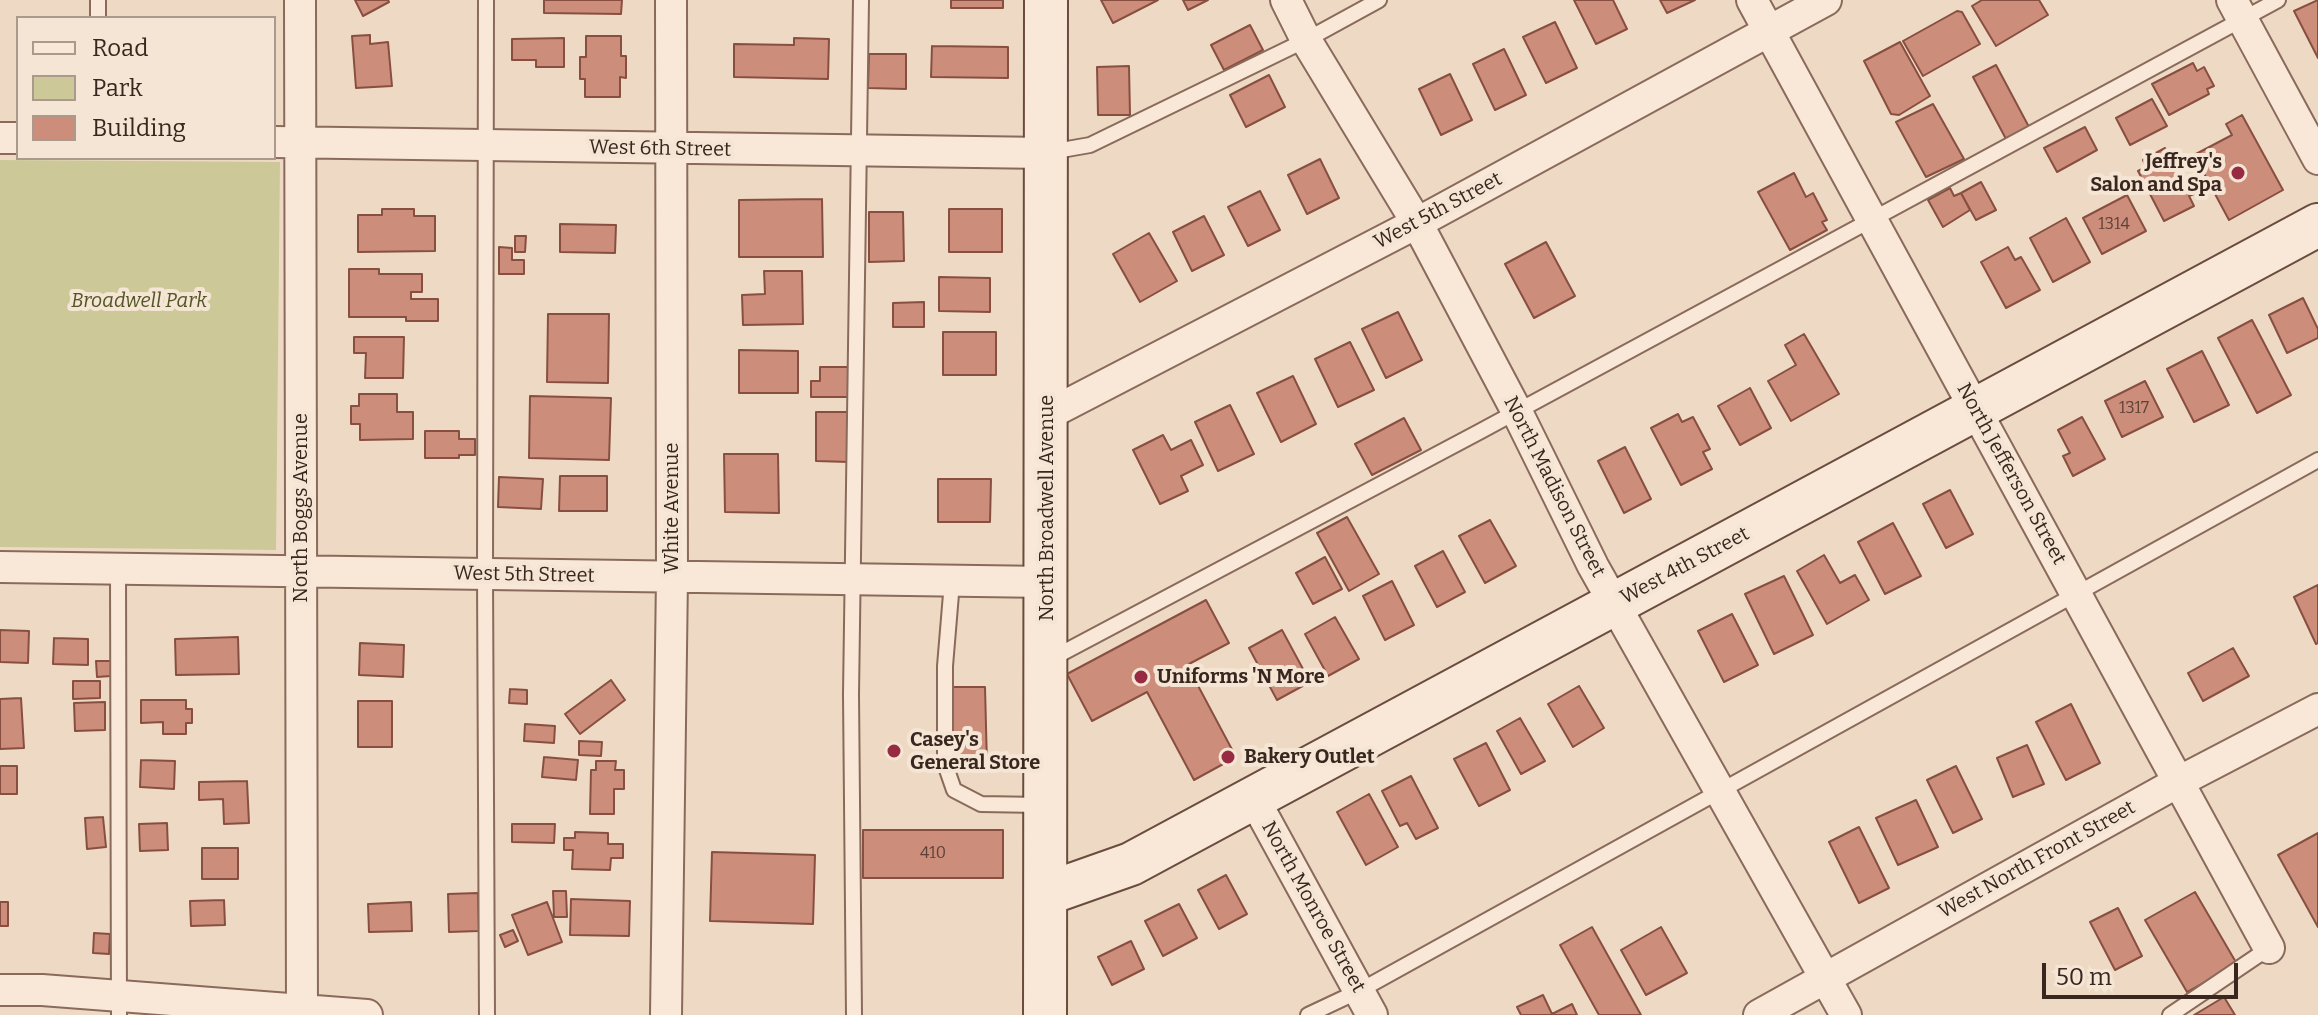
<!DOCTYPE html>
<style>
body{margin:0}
#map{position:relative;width:2318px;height:1015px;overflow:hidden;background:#eedac4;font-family:Bitter,serif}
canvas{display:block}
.legend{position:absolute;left:16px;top:16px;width:260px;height:144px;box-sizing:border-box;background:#f5e5d4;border:2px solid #aa998c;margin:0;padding:10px 14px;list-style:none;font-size:24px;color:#39261f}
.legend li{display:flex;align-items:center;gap:16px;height:40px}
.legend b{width:40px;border:2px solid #aa998c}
.scale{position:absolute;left:2042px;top:963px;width:196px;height:36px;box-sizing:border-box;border:4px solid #39261f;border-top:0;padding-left:10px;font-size:24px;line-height:28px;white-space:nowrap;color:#39261f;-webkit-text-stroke:6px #f5e5d4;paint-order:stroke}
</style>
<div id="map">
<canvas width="2318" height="1015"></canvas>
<ul class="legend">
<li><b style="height:10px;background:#f9e8d8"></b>Road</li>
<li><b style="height:22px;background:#ccc898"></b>Park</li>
<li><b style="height:22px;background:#cc8d7b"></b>Building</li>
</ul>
<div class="scale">50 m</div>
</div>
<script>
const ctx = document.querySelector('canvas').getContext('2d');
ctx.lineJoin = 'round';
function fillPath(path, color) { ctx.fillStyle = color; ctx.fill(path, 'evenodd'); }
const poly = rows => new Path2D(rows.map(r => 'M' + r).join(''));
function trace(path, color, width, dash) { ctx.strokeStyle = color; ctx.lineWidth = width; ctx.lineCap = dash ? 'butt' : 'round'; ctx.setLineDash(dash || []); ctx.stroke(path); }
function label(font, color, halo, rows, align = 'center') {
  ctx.font = font + ' Bitter,serif'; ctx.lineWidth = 8; ctx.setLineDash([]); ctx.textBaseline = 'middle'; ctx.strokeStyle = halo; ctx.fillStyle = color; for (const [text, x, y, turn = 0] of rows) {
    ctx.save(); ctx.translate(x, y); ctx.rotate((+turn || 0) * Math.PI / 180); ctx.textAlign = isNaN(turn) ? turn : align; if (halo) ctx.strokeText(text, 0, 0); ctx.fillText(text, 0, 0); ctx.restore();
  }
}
fillPath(poly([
 [0,160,280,162,276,550,0,547]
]), '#ccc898');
const building = poly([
 [355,0,388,0,389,2,363,16,355,0],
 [544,0,622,0,621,14,544,13,544,0],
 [951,0,1003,0,1003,8,951,8,951,0],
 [1101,0,1158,0,1113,23,1101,0],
 [1183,0,1208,0,1188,10,1183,0],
 [1574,0,1613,0,1627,29,1596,44,1574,0],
 [1660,0,1695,0,1667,13,1660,0],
 [1982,0,2039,0,2048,15,1996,46,1972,6,1982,0],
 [2318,0,2318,58,2294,11,2318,0],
 [1957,11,1962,12,1980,44,1923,76,1903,41,1957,11],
 [1555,22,1577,68,1546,83,1523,37,1555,22],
 [1250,25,1263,50,1224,70,1211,45,1250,25],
 [370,35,370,44,388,42,392,86,356,88,352,36,370,35],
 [586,36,621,36,621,56,626,56,626,78,620,77,620,97,585,97,585,79,580,79,580,57,586,57,586,36],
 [564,38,564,67,536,67,536,60,512,60,512,39,564,38],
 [794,38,829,39,828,79,734,77,734,44,794,45,794,38],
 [1900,42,1930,96,1899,115,1891,114,1864,61,1900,42],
 [932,46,1008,47,1008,78,931,77,932,46],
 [1504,49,1526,95,1495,110,1473,64,1504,49],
 [869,54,906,54,906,89,868,88,869,54],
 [2193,63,2197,71,2204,67,2214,86,2207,89,2209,94,2169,115,2152,84,2193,63],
 [1996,65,2029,127,2006,139,1973,77,1996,65],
 [1129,66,1130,115,1098,115,1097,67,1129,66],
 [1450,74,1472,120,1441,135,1419,89,1450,74],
 [1269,75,1285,107,1246,127,1230,95,1269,75],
 [2152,99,2167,126,2130,145,2116,118,2152,99],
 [1933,104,1964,159,1926,177,1896,122,1933,104],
 [2242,115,2283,190,2229,220,2194,155,2232,135,2226,124,2242,115],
 [2085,127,2097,150,2057,172,2044,148,2085,127],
 [2165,148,2177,171,2181,169,2194,194,2189,196,2194,206,2164,221,2138,171,2146,167,2143,160,2165,148],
 [1320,159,1339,198,1307,214,1288,175,1320,159],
 [1794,173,1806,197,1813,193,1827,220,1822,222,1827,230,1790,250,1758,192,1794,173],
 [1981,182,1996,210,1976,220,1961,193,1981,182],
 [1950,188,1954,196,1961,193,1970,210,1943,227,1928,200,1950,188],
 [1260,191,1280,230,1248,246,1228,207,1260,191],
 [2127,195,2146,231,2102,254,2083,218,2127,195],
 [822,199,823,257,739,257,739,200,822,199],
 [382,209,414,209,414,216,435,216,435,251,358,252,358,215,382,215,382,209],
 [949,209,1002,209,1002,252,949,252,949,209],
 [869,212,903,212,904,261,869,262,869,212],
 [1204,216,1224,255,1192,271,1173,232,1204,216],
 [2066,218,2090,262,2053,282,2030,238,2066,218],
 [560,224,616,225,615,253,560,252,560,224],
 [1149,233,1177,281,1140,302,1113,254,1149,233],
 [515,236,526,236,525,252,515,252,515,236],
 [1546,242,1575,296,1534,318,1505,264,1546,242],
 [499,247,512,248,512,260,524,260,524,274,499,274,499,247],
 [2008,247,2015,260,2021,257,2040,290,2006,308,1981,262,2008,247],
 [349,269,379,269,379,274,422,274,422,292,411,292,411,299,438,299,438,321,406,321,406,317,349,317,349,269],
 [764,271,802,271,803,324,743,325,742,295,765,294,764,271],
 [939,277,990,278,990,312,939,311,939,277],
 [2303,298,2318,329,2318,338,2287,353,2269,315,2303,298],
 [924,302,924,327,893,327,893,303,924,302],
 [1398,312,1422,360,1386,378,1362,329,1398,312],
 [548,314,609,314,608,383,547,382,548,314],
 [2252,320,2291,395,2257,413,2218,338,2252,320],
 [943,332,996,332,996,375,943,375,943,332],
 [1804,334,1839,394,1791,421,1768,381,1796,365,1785,345,1804,334],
 [354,337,404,337,403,378,365,378,366,353,354,353,354,337],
 [1350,342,1374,390,1338,407,1315,359,1350,342],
 [739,350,798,351,798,393,739,393,739,350],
 [2202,351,2229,405,2194,422,2167,369,2202,351],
 [820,367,850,367,850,397,811,397,811,381,820,381,820,367],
 [1293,376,1316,424,1281,442,1257,393,1293,376],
 [2145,381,2163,417,2122,437,2105,401,2145,381],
 [1750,388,1771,428,1740,445,1718,406,1750,388],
 [359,394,397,394,397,412,413,412,413,439,360,440,360,424,351,424,351,406,359,406,359,394],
 [530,396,611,398,609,460,529,458,530,396],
 [1230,405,1254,454,1218,471,1195,422,1230,405],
 [816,412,849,412,849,462,816,461,816,412],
 [1678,414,1682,422,1693,417,1710,449,1703,452,1712,469,1681,485,1651,428,1678,414],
 [2082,417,2105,459,2073,476,2063,456,2070,453,2058,430,2082,417],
 [1404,418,1421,450,1372,475,1355,444,1404,418],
 [425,431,459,431,459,439,475,439,475,455,459,455,459,458,425,458,425,431],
 [1163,435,1171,450,1191,440,1203,465,1181,476,1188,491,1160,504,1133,450,1163,435],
 [1625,447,1651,499,1624,513,1598,461,1625,447],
 [724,454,778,454,779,513,725,512,724,454],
 [560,476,607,476,607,511,559,511,560,476],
 [499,477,543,479,541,509,498,507,499,477],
 [938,479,991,479,990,522,938,522,938,479],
 [1950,490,1973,534,1946,548,1923,504,1950,490],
 [1347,517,1379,574,1349,591,1317,533,1347,517],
 [1490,520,1516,566,1485,583,1459,536,1490,520],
 [1893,523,1921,576,1885,594,1858,542,1893,523],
 [1443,551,1465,592,1437,607,1415,566,1443,551],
 [1824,555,1840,583,1855,575,1869,600,1827,624,1797,571,1824,555],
 [1325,557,1342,589,1313,604,1296,573,1325,557],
 [1784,576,1813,635,1774,654,1745,594,1784,576],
 [1392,581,1414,625,1385,640,1363,596,1392,581],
 [2318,585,2318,643,2316,644,2294,597,2318,585],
 [1206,600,1229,643,1187,665,1236,757,1194,780,1147,692,1092,721,1067,674,1206,600],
 [1732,614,1758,665,1724,682,1698,631,1732,614],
 [1335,617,1359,659,1328,676,1305,634,1335,617],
 [0,630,29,631,28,663,0,662,0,630],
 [1282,630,1310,682,1277,700,1249,648,1282,630],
 [238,637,239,674,176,675,175,639,238,637],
 [54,638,88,639,88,665,53,664,54,638],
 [360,643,404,645,403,677,359,675,360,643],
 [2233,648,2249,676,2203,701,2188,673,2233,648],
 [96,661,111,661,111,676,97,677,96,661],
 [611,680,625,700,580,734,565,714,611,680],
 [73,681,100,681,100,698,73,699,73,681],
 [1579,686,1604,728,1573,747,1548,704,1579,686],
 [950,687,985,687,987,765,950,766,950,687],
 [510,689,527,690,527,704,509,703,510,689],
 [21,698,24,748,0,749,0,699,21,698],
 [141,700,186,700,186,709,192,709,192,723,186,723,186,734,163,734,163,722,141,723,141,700],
 [358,701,392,701,392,747,358,747,358,701],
 [105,702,105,730,75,731,74,703,105,702],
 [2071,704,2100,763,2066,780,2036,722,2071,704],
 [1520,718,1545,761,1521,774,1497,731,1520,718],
 [525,724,555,726,554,743,524,741,525,724],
 [579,741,602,742,601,756,579,755,579,741],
 [1486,743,1510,790,1479,806,1454,759,1486,743],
 [2027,745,2044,784,2013,797,1997,758,2027,745],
 [544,757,578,760,576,780,542,777,544,757],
 [141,760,175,761,174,789,140,787,141,760],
 [596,761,616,761,615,770,624,770,624,789,614,789,614,814,590,814,591,770,596,770,596,761],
 [0,766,17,766,17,794,0,794,0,766],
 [1956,766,1982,819,1953,833,1927,780,1956,766],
 [1411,776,1438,828,1416,839,1407,823,1400,826,1382,791,1411,776],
 [247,781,249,823,224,824,223,799,199,800,199,782,247,781],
 [1369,794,1398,847,1366,865,1337,812,1369,794],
 [1916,800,1938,847,1898,865,1876,818,1916,800],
 [103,817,106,847,87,849,85,818,103,817],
 [167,823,168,850,140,851,139,824,167,823],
 [512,824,555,824,554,843,512,842,512,824],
 [1859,827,1889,888,1859,903,1829,842,1859,827],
 [863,830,1003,830,1003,878,863,878,863,830],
 [575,832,608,833,608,844,623,844,623,858,611,858,610,870,572,869,573,850,564,850,564,838,575,838,575,832],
 [2318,833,2318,927,2278,855,2318,833],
 [202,848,238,848,238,879,202,879,202,848],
 [712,852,815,855,813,924,710,921,712,852],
 [1226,875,1247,914,1219,929,1198,890,1226,875],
 [553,891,566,891,567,917,554,917,553,891],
 [2195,892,2237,964,2187,992,2145,920,2195,892],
 [478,893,479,931,449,932,448,894,478,893],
 [571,899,630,901,629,936,570,935,571,899],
 [224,900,225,925,191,926,190,901,224,900],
 [0,902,8,902,8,926,0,926,0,902],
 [411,902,412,931,369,932,368,904,411,902],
 [547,902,562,942,528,955,512,915,547,902],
 [1179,904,1197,938,1163,956,1145,921,1179,904],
 [2118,908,2142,956,2115,970,2090,922,2118,908],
 [1592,927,1641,1015,1599,1015,1560,945,1592,927],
 [1661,927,1687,973,1646,995,1621,950,1661,927],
 [513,930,518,941,505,947,500,935,513,930],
 [94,933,110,934,109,954,93,953,94,933],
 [1131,941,1144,969,1112,985,1098,957,1131,941],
 [1543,995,1552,1014,1572,1004,1577,1015,1521,1015,1517,1007,1543,995],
 [2224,997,2235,1015,2194,1015,2224,997]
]);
fillPath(building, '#cc8d7b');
trace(building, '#884f41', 2);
const service = poly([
 [486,0,485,574,487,1015],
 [98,18,98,0],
 [1050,152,1090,145,1306,40,1379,0],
 [118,569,119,1015],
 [952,582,945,666,945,764,954,790,981,804,1040,805],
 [1051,659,1479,432,2278,0],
 [854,1015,851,694,861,0],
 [1308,1015,1359,991,2318,460],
 [2170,1015,2269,948]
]);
const minor = poly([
 [300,0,302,1015],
 [1286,0,1306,40,1417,223,1516,410,1593,566,1846,1015],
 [1752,0,2269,948],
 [2232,0,2318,159],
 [0,138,18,138],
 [274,142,1046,153],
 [1047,415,1417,223,1826,0],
 [0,567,1047,582],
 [1254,799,1372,1015],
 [0,990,42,990,367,1015],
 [666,1015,672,577,671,0],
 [1759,1015,2180,781,2318,709]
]);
const secondary = poly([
 [1046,894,1131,864,2318,225],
 [1045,1015,1046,0]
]);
trace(service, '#896a5b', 18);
trace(minor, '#896a5b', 34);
trace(secondary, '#6a4c3e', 46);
trace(service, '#f9e8d8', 14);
trace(minor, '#f9e8d8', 30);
trace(secondary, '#f9e8d8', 42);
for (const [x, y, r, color] of [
 [2238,173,8,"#972b41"],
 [1141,677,8,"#972b41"],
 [894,751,8,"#972b41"],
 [1228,757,8,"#972b41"]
]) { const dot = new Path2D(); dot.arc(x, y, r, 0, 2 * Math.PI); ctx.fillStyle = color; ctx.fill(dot); trace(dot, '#f5e5d4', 3); }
label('16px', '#5e4036', null, [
 ["1314",2114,225],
 ["1317",2134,409],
 ["410",933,854]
]);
label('20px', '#39261f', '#f5e5d4', [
 ["West 6th Street",660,149,1],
 ["West 5th Street",1438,211,-28],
 ["North Jefferson Street",2011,474,61],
 ["North Madison Street",1554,487,63],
 ["North Boggs Avenue",301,508,-90],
 ["White Avenue",672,508,-90],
 ["North Broadwell Avenue",1047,508,-90],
 ["West 4th Street",1685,566,-28],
 ["West 5th Street",524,575,1],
 ["West North Front Street",2037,860,-29],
 ["North Monroe Street",1313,907,61]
]);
label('bold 20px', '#39261f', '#f5e5d4', [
 ["Jeffrey's",2222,162,"right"],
 ["Salon and Spa",2222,185,"right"],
 ["Uniforms 'N More",1157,677],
 ["Casey's",910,740],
 ["General Store",910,763],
 ["Bakery Outlet",1244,757]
], 'left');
label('italic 20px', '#525525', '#f5e5d4', [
 ["Broadwell Park",139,301]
]);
</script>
